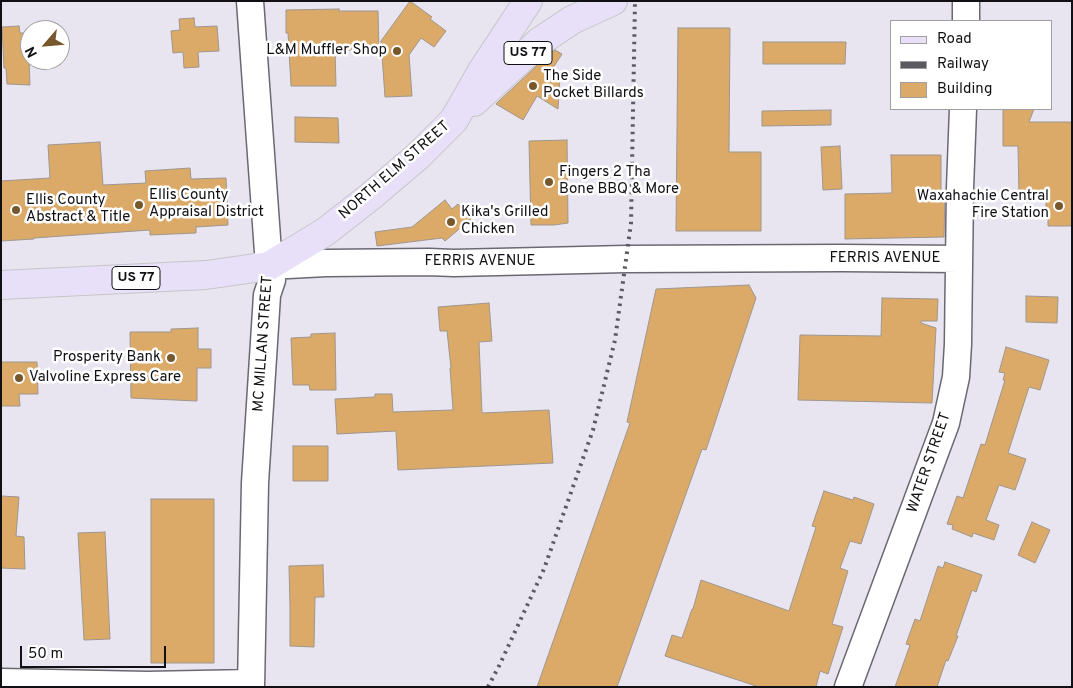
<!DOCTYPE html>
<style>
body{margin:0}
#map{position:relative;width:1073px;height:688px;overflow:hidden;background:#e8e5f0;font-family:Overpass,sans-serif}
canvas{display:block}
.frame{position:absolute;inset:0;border:2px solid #111014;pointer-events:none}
.legend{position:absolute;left:890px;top:20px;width:162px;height:90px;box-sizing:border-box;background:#fff;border:1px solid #a09fa1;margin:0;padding:6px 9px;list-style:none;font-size:15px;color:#111014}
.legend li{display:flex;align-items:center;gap:10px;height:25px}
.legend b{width:25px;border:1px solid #a09fa1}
.north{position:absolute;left:20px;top:20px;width:50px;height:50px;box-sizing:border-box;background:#fff;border:1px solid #a09fa1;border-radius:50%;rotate:243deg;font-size:14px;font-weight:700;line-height:20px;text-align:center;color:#111014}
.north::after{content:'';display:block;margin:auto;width:18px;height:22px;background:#77582d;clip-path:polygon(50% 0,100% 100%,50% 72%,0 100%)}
.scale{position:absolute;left:20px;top:646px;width:146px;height:22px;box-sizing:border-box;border:2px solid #111014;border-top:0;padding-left:6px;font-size:15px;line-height:18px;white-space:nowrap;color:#111014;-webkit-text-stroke:4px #fff;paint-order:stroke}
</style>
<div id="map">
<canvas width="1073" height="688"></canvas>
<div class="frame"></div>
<ul class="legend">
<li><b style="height:6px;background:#e8e0f9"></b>Road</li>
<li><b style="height:6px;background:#5c5a61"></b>Railway</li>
<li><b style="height:14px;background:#dbaa68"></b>Building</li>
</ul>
<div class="north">N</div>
<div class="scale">50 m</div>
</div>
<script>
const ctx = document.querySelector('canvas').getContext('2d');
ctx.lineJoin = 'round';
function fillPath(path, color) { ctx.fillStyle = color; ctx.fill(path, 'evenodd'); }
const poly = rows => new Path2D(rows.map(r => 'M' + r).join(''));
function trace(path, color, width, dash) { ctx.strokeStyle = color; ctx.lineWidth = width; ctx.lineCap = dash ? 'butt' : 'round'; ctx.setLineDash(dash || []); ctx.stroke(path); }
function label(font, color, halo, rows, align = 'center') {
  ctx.font = font + ' Overpass,sans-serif'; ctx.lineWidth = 5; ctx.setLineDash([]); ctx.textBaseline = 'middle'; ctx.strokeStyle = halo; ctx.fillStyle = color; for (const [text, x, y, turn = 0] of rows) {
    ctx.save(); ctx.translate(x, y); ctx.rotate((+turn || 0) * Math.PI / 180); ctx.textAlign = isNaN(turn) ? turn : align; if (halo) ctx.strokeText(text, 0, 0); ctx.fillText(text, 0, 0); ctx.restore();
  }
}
const building = poly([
 [410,1,432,17,430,19,446,31,434,47,421,38,409,55,412,96,385,97,381,41,410,1],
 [339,9,339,11,378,11,379,50,335,50,336,86,291,86,288,33,286,33,286,10,339,9],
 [194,18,195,27,217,26,219,51,198,52,199,67,184,68,183,52,173,53,171,31,180,30,179,19,194,18],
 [19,26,20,33,28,33,30,85,7,84,6,68,4,68,2,27,19,26],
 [678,28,730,28,729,152,761,152,761,231,676,231,678,28],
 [763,42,846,42,845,64,763,64,763,42],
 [555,50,562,54,551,71,560,76,558,109,537,96,523,120,496,104,499,101,549,54,555,50],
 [1003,109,1034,109,1029,122,1072,122,1072,226,1048,226,1048,216,1046,216,1046,195,1019,196,1018,146,1003,146,1003,109],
 [831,110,831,125,762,126,762,111,831,110],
 [295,117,338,118,339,143,295,142,295,117],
 [567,140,568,223,554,225,531,225,529,141,567,140],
 [100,142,103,185,146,183,145,171,190,168,191,179,226,178,228,225,196,227,196,233,150,235,150,230,34,238,34,239,1,241,1,181,50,178,48,145,100,142],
 [840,146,842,189,823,190,821,147,840,146],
 [891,155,941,155,941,192,945,192,944,237,845,239,845,194,892,193,891,155],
 [445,200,452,209,458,204,471,219,445,241,442,238,377,246,375,232,412,227,445,200],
 [749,285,756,298,706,450,702,449,617,687,537,687,630,423,627,422,656,289,749,285],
 [1026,296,1058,297,1057,323,1026,322,1026,296],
 [882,298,938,299,937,321,921,321,921,323,936,328,932,403,798,400,800,335,881,336,882,298],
 [489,303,492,341,479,342,482,413,549,410,553,463,398,470,396,431,337,434,335,399,375,397,375,394,392,394,393,412,453,410,450,368,451,368,447,331,440,331,438,307,489,303],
 [198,328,198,349,211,349,211,368,197,368,197,401,131,398,130,332,171,332,171,329,198,328],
 [335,333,336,390,310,390,309,385,293,385,291,338,311,337,311,334,335,333],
 [1006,347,1049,360,1040,390,1029,387,1008,453,1026,459,1015,490,999,485,986,520,999,525,994,540,973,533,972,537,952,529,953,525,947,524,957,496,963,498,981,444,985,445,1005,380,1003,380,1005,373,999,372,1006,347],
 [1,362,37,362,38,394,19,394,20,406,1,406,1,362],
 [293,446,328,446,328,481,293,481,293,446],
 [824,491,853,500,854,497,874,504,861,544,850,541,840,568,848,571,832,624,843,627,828,674,820,671,816,687,759,687,665,656,672,635,682,638,692,609,693,609,701,580,789,611,816,527,812,526,824,491],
 [1,496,19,497,16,536,24,537,25,569,1,568,1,496],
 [151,499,214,499,214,663,151,663,151,499],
 [1032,522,1050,530,1035,563,1018,555,1032,522],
 [105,532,110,639,84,640,78,533,105,532],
 [945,562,982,575,976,592,972,590,956,636,958,636,948,661,946,660,937,687,895,687,910,645,906,644,915,619,920,621,938,566,943,568,945,562],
 [323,565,324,597,315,597,314,647,290,646,290,606,289,566,323,565]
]);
fillPath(building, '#dbaa68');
trace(building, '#9e968d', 1);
const minor = poly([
 [250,1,269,266,272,280,267,295,255,483,251,687],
 [966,21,966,1],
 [269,266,326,263,429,262,454,263,626,259,841,258,959,259],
 [1,682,147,685,251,683],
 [848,687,946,423,956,377,958,344,960,188,963,109]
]);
const major = poly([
 [474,102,539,42,572,20,613,1],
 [1,285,206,275,269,266,325,232,371,196,418,156,454,120,482,71,528,1]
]);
trace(minor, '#6b6872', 29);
trace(major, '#c6c6c7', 30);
trace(minor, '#fff', 26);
trace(major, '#e8e0f9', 28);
trace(poly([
 [488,687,500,664,544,569,593,430,615,340,631,223,635,1]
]), '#5c5a61', 4, [2.5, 5]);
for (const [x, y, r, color] of [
 [397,51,5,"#77582d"],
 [533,86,5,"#77582d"],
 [549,182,5,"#77582d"],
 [139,205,5,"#77582d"],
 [1059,206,5,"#77582d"],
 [16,210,5,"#77582d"],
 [451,222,5,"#77582d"],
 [171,358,5,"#77582d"],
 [19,378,5,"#77582d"]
]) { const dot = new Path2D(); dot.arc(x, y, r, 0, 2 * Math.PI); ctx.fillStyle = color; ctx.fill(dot); trace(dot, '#fff', 2); }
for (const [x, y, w] of [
 [528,53,48],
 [136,278,48]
]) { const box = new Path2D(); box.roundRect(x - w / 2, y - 11.5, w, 23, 4); ctx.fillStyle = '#fff'; ctx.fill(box); trace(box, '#111014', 1); }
label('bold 14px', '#111014', null, [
 ["US 77",528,53],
 ["US 77",136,278]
]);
label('15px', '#111014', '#fff', [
 ["L&M Muffler Shop",387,51,"right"],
 ["The Side",543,77],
 ["Pocket Billards",543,94],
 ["Fingers 2 Tha",559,173],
 ["Bone BBQ & More",559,190],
 ["Ellis County",149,196],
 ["Appraisal District",149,213],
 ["Waxahachie Central",1049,197,"right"],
 ["Fire Station",1049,214,"right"],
 ["Ellis County",26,201],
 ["Abstract & Title",26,218],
 ["Kika's Grilled",461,213],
 ["Chicken",461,230],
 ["Prosperity Bank",161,358,"right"],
 ["Valvoline Express Care",29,378]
], 'left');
label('15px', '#111014', '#fff', [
 ["NORTH ELM STREET",395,171,-41],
 ["FERRIS AVENUE",885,259],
 ["FERRIS AVENUE",480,262],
 ["MC MILLAN STREET",264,344,-86],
 ["WATER STREET",930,463,-71]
]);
</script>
